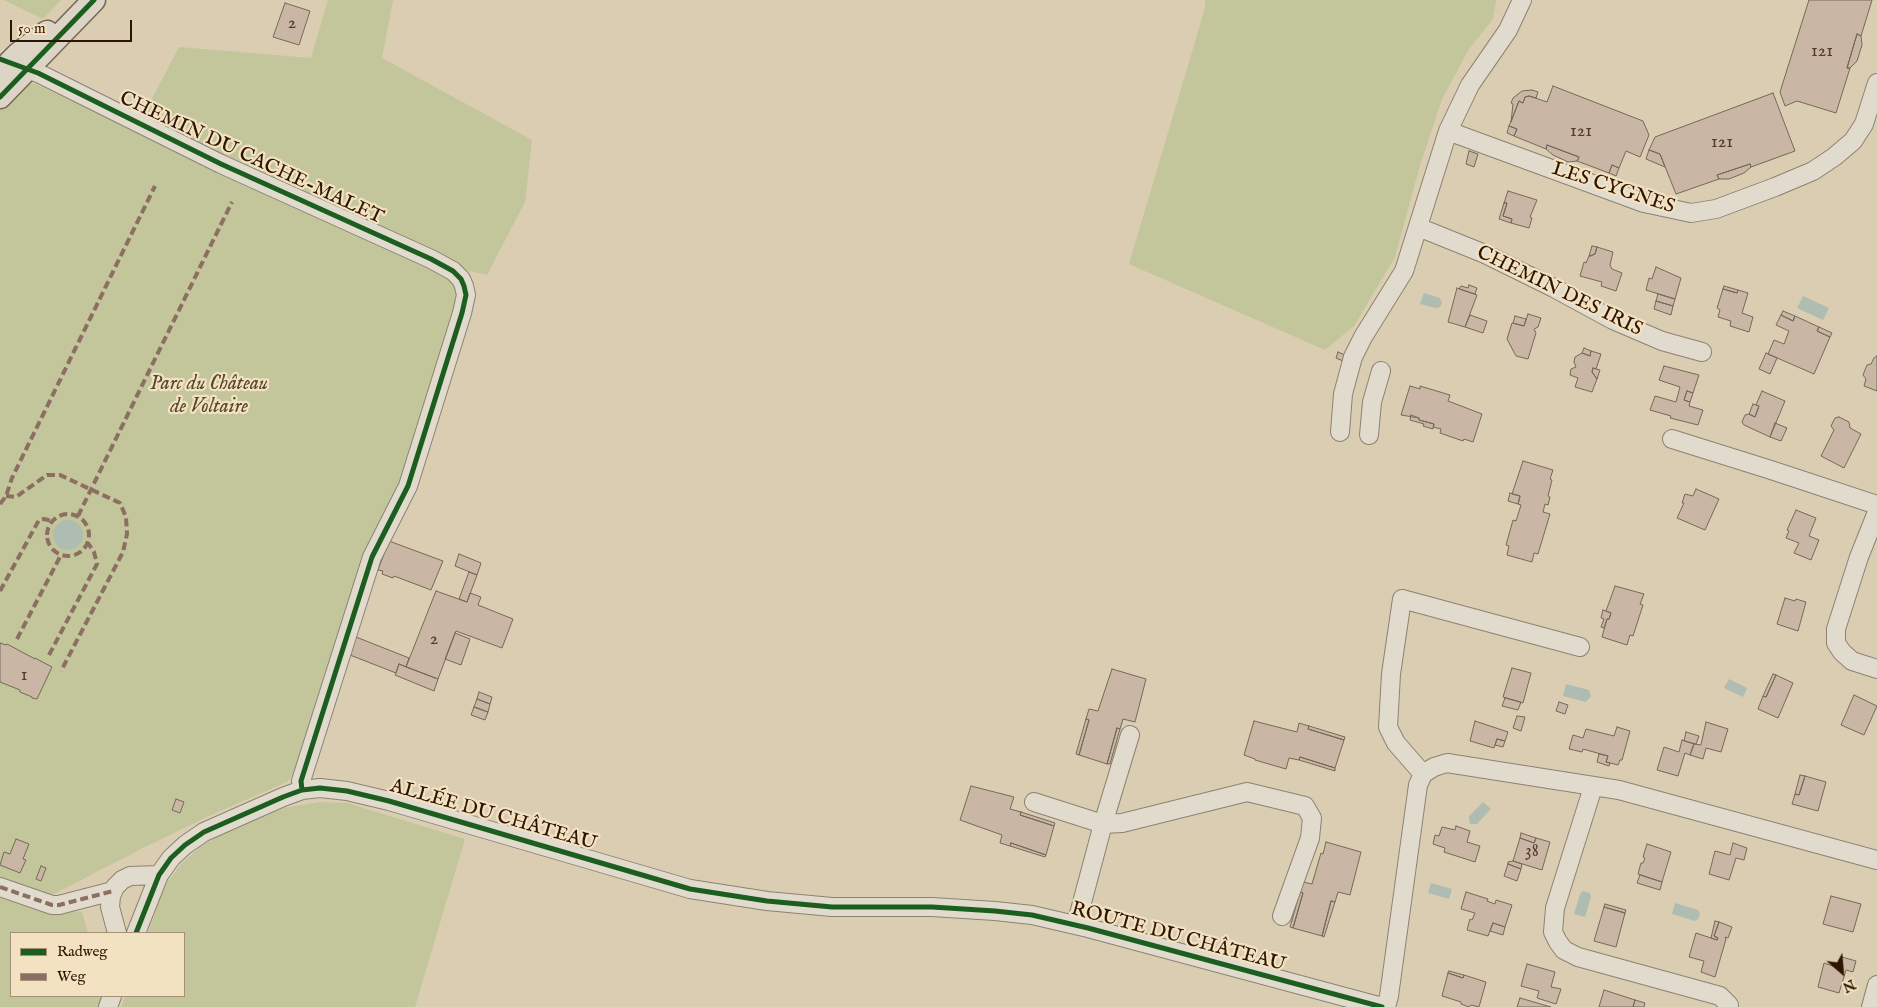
<!DOCTYPE html>
<meta charset="utf-8">
<style>
body{margin:0}
#map{position:relative;width:1877px;height:1007px;overflow:hidden;background:#dacdb2;font-family:"IM FELL English",serif}
canvas{display:block}
.legend{position:absolute;left:10px;top:932px;width:175px;height:65px;box-sizing:border-box;background:#f2e2c2;border:1px solid #a49075;margin:0;padding:6px 9px;list-style:none;font-size:15px;color:#301402}
.legend li{display:flex;align-items:center;gap:10px;height:25px}
.legend b{width:25px;border:1px solid #a49075}
.north{position:absolute;left:1817px;top:947px;width:50px;height:50px;-webkit-text-stroke:4px #f2e2c2;paint-order:stroke;rotate:153deg;font-size:14px;font-weight:700;line-height:20px;text-align:center;color:#301402}
.north::after{content:'';display:block;margin:auto;width:18px;height:22px;background:#301402;clip-path:polygon(50% 0,100% 100%,50% 72%,0 100%)}
.scale{position:absolute;left:10px;top:20px;width:122px;height:22px;box-sizing:border-box;border:2px solid #301402;border-top:0;padding-left:6px;font-size:15px;line-height:18px;white-space:nowrap;color:#301402;-webkit-text-stroke:4px #f2e2c2;paint-order:stroke}
</style>
<div id="map">
<canvas width="1877" height="1007"></canvas>
<ul class="legend">
<li><b style="height:6px;background:#1b5e20"></b>Radweg</li>
<li><b style="height:6px;background:#8d6e63"></b>Weg</li>
</ul>
<div class="north">N</div>
<div class="scale">50 m</div>
</div>
<script>
const ctx = document.querySelector('canvas').getContext('2d');
ctx.lineJoin = 'round';
function fillPath(path, color) { ctx.fillStyle = color; ctx.fill(path, 'evenodd'); }
const poly = rows => new Path2D(rows.map(r => 'M' + r).join(''));
function trace(path, color, width, dash) { ctx.strokeStyle = color; ctx.lineWidth = width; ctx.lineCap = dash ? 'butt' : 'round'; ctx.setLineDash(dash || []); ctx.stroke(path); }
function label(font, color, halo, rows, align = 'center') {
  ctx.font = font + ' "IM FELL English",serif'; ctx.lineWidth = 4.5; ctx.setLineDash([]); ctx.textBaseline = 'middle'; ctx.strokeStyle = halo; ctx.fillStyle = color; for (const [text, x, y, turn = 0] of rows) {
    ctx.save(); ctx.translate(x, y); ctx.rotate((+turn || 0) * Math.PI / 180); ctx.textAlign = isNaN(turn) ? turn : align; if (halo) ctx.strokeText(text, 0, 0); ctx.fillText(text, 0, 0); ctx.restore();
  }
}
fillPath(poly([
 [4,0,61,0,43,19],
 [328,0,393,0,382,58,532,140,525,202,487,275,465,270,142,118,179,47,311,58],
 [1205,0,1496,0,1493,19,1469,49,1442,99,1419,169,1395,257,1354,326,1325,350,1129,264,1205,8],
 [32,83,40,86,448,277,453,282,459,299,402,480,303,754,293,774,287,782,211,815,141,849,50,896,0,879,0,108,25,84],
 [319,802,347,803,465,839,415,1007,121,1007,125,996,184,996,184,933,148,933,165,886,181,864,201,846,229,830,284,808],
 [0,891,53,911,82,912,88,933,11,933,11,996,104,996,99,1007,0,1007]
]), '#c3c59b');
fillPath(poly([
 [1424,293,1440,298,1442,303,1440,307,1436,308,1420,304],
 [1803,296,1829,308,1823,320,1797,308],
 '53 535a15 15 0 1 1 30 0a15 15 0 1 1-30 0Z',
 [1729,679,1747,688,1743,697,1724,688],
 [1566,684,1589,690,1591,696,1586,702,1563,696],
 [1483,802,1491,809,1477,824,1470,824,1469,816],
 [1431,883,1452,889,1449,899,1428,893],
 [1583,891,1590,893,1591,897,1585,917,1574,914,1580,894],
 [1675,903,1698,910,1700,914,1698,919,1695,921,1672,914]
]), '#afbcb1');
const building = poly([
 [1809,0,1872,0,1861,36,1857,34,1847,68,1850,68,1836,113,1797,101,1785,106,1780,92,1809,0],
 [285,3,310,11,299,45,273,37,285,3],
 [1857,34,1861,36,1862,45,1857,61,1850,68,1847,68,1857,34],
 [1553,86,1643,121,1649,135,1640,157,1626,151,1619,168,1612,165,1609,173,1577,161,1579,157,1547,145,1546,149,1514,136,1517,129,1509,126,1519,101,1523,103,1525,97,1529,96,1547,102,1553,86],
 [1532,90,1538,92,1536,98,1529,96,1525,97,1523,103,1519,101,1511,122,1513,104,1511,103,1513,98,1522,91,1532,90],
 [1773,93,1795,151,1751,167,1750,164,1717,175,1719,179,1676,194,1660,154,1649,150,1655,137,1773,93],
 [1509,126,1517,129,1514,136,1507,133,1509,126],
 [1547,145,1579,157,1577,161,1568,162,1553,155,1546,149,1547,145],
 [1649,150,1660,154,1665,167,1646,159,1649,150],
 [1469,151,1478,154,1474,167,1466,164,1469,151],
 [1750,164,1751,167,1744,173,1729,179,1719,179,1717,175,1750,164],
 [1612,165,1619,168,1616,176,1609,173,1612,165],
 [1508,191,1537,200,1530,217,1532,218,1529,228,1511,223,1512,219,1503,216,1507,203,1504,203,1508,191],
 [1504,203,1507,203,1503,216,1512,219,1511,223,1499,219,1504,203],
 [1592,246,1597,247,1595,254,1591,256,1589,256,1592,246],
 [1597,247,1613,252,1610,265,1612,269,1622,273,1616,291,1601,286,1602,282,1580,276,1584,262,1586,263,1589,256,1595,254,1597,247],
 [1656,267,1681,278,1675,299,1646,290,1649,278,1652,279,1656,267],
 [1469,285,1477,288,1475,294,1459,289,1461,286,1468,288,1469,285],
 [1724,286,1738,290,1737,293,1723,289,1724,286],
 [1457,288,1477,295,1465,327,1448,322,1457,288],
 [1723,289,1737,293,1738,290,1748,293,1742,313,1753,317,1749,332,1730,326,1731,321,1718,317,1720,310,1717,308,1723,289],
 [1658,294,1675,299,1673,306,1656,301,1658,294],
 [1656,301,1673,306,1671,315,1654,309,1656,301],
 [1783,311,1795,316,1793,321,1781,315,1783,311],
 [1528,314,1541,318,1538,327,1534,329,1536,333,1528,359,1516,356,1507,339,1512,323,1524,326,1528,314],
 [1470,315,1487,321,1483,333,1465,327,1470,315],
 [1781,315,1793,321,1795,316,1819,327,1817,331,1830,337,1814,374,1768,354,1774,340,1784,344,1789,331,1776,325,1781,315],
 [1515,316,1526,319,1524,326,1513,323,1515,316],
 [1819,327,1832,333,1830,337,1817,331,1819,327],
 [1584,348,1591,351,1590,356,1582,353,1584,348],
 [1591,351,1601,354,1596,369,1593,368,1592,372,1597,379,1592,392,1575,387,1578,378,1570,375,1571,369,1576,367,1574,362,1575,357,1582,353,1590,356,1591,351],
 [1338,352,1345,355,1343,361,1336,358,1338,352],
 [1766,353,1777,358,1770,374,1759,369,1766,353],
 [1877,356,1877,391,1864,386,1866,379,1863,375,1867,365,1871,364,1874,358,1877,356],
 [1664,366,1699,375,1693,393,1687,391,1684,400,1690,402,1689,406,1703,410,1698,425,1670,418,1671,416,1650,410,1655,396,1676,402,1680,387,1659,380,1664,366],
 [1593,368,1600,370,1597,379,1592,372,1593,368],
 [1410,386,1420,389,1420,386,1450,395,1448,401,1482,414,1473,442,1464,439,1463,441,1440,433,1441,429,1433,427,1434,424,1419,420,1419,418,1401,415,1410,386],
 [1687,391,1693,393,1690,402,1684,400,1687,391],
 [1762,391,1785,401,1770,437,1744,425,1742,422,1745,415,1749,414,1755,417,1759,406,1756,405,1762,391],
 [1753,404,1759,406,1755,417,1749,414,1753,404],
 [1411,415,1419,418,1419,420,1434,424,1433,429,1423,426,1424,424,1410,420,1411,415],
 [1839,417,1849,422,1850,428,1861,434,1844,468,1821,456,1834,430,1831,426,1835,418,1839,417],
 [1775,423,1787,428,1781,441,1770,437,1775,423],
 [1523,461,1553,470,1550,479,1552,480,1548,496,1550,497,1548,505,1545,504,1543,512,1550,514,1538,554,1534,553,1532,562,1507,555,1509,546,1506,545,1513,520,1516,521,1521,505,1518,504,1520,496,1512,494,1523,461],
 [1696,489,1719,499,1705,530,1677,518,1684,503,1682,503,1685,494,1693,496,1696,489],
 [1510,493,1520,496,1518,504,1508,501,1510,493],
 [1796,510,1816,518,1809,536,1819,540,1811,560,1794,553,1799,543,1786,538,1789,531,1787,530,1796,510],
 [389,541,443,561,431,590,394,576,393,578,382,574,383,571,378,570,389,541],
 [459,554,481,563,477,575,455,566,459,554],
 [469,572,477,575,467,602,459,599,469,572],
 [1615,586,1644,594,1640,604,1643,605,1633,636,1630,635,1627,645,1602,637,1607,619,1609,619,1611,613,1606,611,1615,586],
 [436,591,467,602,470,593,481,597,478,605,513,619,502,648,456,631,438,679,406,667,436,591],
 [1785,598,1795,601,1796,599,1806,602,1798,631,1777,624,1785,598],
 [1603,610,1611,613,1609,619,1607,619,1604,628,1601,627,1604,619,1601,618,1603,610],
 [455,633,470,639,461,665,445,659,455,633],
 [356,637,409,658,406,667,399,664,396,673,350,655,356,637],
 [0,643,6,645,7,644,35,659,35,658,52,667,37,699,32,698,32,697,20,692,20,690,0,682,0,643],
 [399,664,438,679,434,691,395,675,399,664],
 [1512,668,1531,673,1523,703,1503,697,1512,668],
 [1112,669,1146,679,1135,722,1123,719,1120,729,1117,728,1107,764,1079,755,1089,720,1086,719,1089,709,1098,711,1112,669],
 [1773,674,1776,675,1766,697,1763,696,1773,674],
 [1776,675,1793,683,1778,718,1758,709,1763,696,1766,697,1776,675],
 [479,692,492,697,490,704,477,699,479,692],
 [1854,695,1877,706,1864,735,1841,725,1854,695],
 [1505,698,1521,702,1518,710,1502,706,1505,698],
 [477,699,490,704,488,712,474,707,477,699],
 [1559,702,1568,705,1565,714,1556,711,1559,702],
 [474,707,488,712,485,720,471,715,474,707],
 [1517,716,1525,717,1521,731,1513,728,1517,716],
 [1086,719,1089,720,1079,755,1076,754,1086,719],
 [1254,721,1297,732,1299,723,1309,726,1308,729,1344,740,1335,768,1300,757,1299,760,1289,758,1286,769,1255,760,1255,759,1244,755,1254,721],
 [1475,721,1508,732,1505,741,1497,739,1494,748,1470,741,1475,721],
 [1706,722,1728,729,1721,752,1706,748,1703,759,1690,755,1694,744,1701,745,1706,722],
 [1309,726,1345,737,1344,740,1308,729,1309,726],
 [1617,727,1630,731,1622,760,1620,760,1618,765,1606,762,1608,756,1583,749,1582,752,1569,749,1573,735,1583,738,1586,729,1614,736,1617,727],
 [1117,728,1120,729,1110,764,1107,764,1117,728],
 [1686,732,1699,736,1696,744,1684,741,1686,732],
 [1497,739,1505,741,1503,747,1495,745,1497,739],
 [1682,740,1694,744,1690,755,1685,753,1678,776,1657,770,1664,747,1679,752,1682,740],
 [1599,754,1608,756,1606,762,1610,763,1609,766,1597,762,1599,754],
 [1300,757,1335,768,1335,771,1299,760,1300,757],
 [1800,775,1805,776,1799,795,1795,794,1800,775],
 [1805,776,1826,782,1818,811,1792,804,1795,794,1799,795,1805,776],
 [971,786,1014,797,1010,809,1021,812,1020,815,1054,826,1046,855,1011,843,1010,846,1000,843,1002,835,960,820,971,786],
 [176,799,184,802,180,813,172,810,176,799],
 [1021,812,1055,823,1054,826,1020,815,1021,812],
 [1456,826,1470,831,1467,842,1480,846,1475,862,1444,852,1445,848,1433,844,1435,835,1439,836,1442,827,1455,830,1456,826],
 [1521,833,1536,838,1534,843,1520,838,1521,833],
 [1520,838,1534,843,1536,838,1550,842,1542,870,1513,861,1520,838],
 [16,839,29,844,23,859,26,860,20,873,0,865,4,852,10,854,16,839],
 [1326,842,1361,852,1350,895,1338,892,1335,902,1331,901,1322,936,1293,928,1303,893,1300,892,1303,882,1312,884,1321,853,1323,854,1326,842],
 [1011,843,1046,855,1045,857,1010,846,1011,843],
 [1733,843,1747,848,1744,860,1736,858,1729,880,1709,874,1715,851,1730,855,1733,843],
 [1647,844,1671,852,1662,882,1638,874,1641,863,1643,863,1645,858,1643,857,1647,844],
 [1513,861,1522,864,1521,869,1508,864,1508,862,1513,861],
 [1508,864,1521,869,1517,881,1504,876,1508,864],
 [41,866,46,868,41,881,36,879,41,866],
 [1640,875,1662,882,1660,890,1637,883,1640,875],
 [1300,892,1303,893,1293,928,1290,927,1300,892],
 [1466,892,1488,899,1487,901,1495,904,1496,900,1512,905,1505,927,1493,923,1488,936,1467,930,1470,919,1472,920,1475,913,1461,909,1466,892],
 [1831,896,1861,904,1853,932,1823,924,1831,896],
 [1331,901,1335,902,1324,937,1322,936,1331,901],
 [1605,904,1626,910,1625,913,1604,907,1605,904],
 [1604,907,1625,913,1616,947,1594,941,1604,907],
 [1715,921,1719,922,1714,936,1718,938,1717,940,1711,938,1715,921],
 [1719,922,1732,927,1728,938,1725,937,1726,939,1715,977,1701,972,1704,961,1689,957,1696,933,1717,940,1718,938,1714,936,1719,922],
 [1493,923,1505,927,1503,935,1490,931,1493,923],
 [1842,957,1856,961,1853,972,1846,970,1839,993,1818,987,1824,963,1839,968,1842,957],
 [1527,964,1555,972,1551,987,1561,989,1556,1004,1537,998,1539,991,1521,986,1527,964],
 [1449,971,1464,975,1463,978,1448,973,1449,971],
 [1448,973,1463,978,1464,975,1486,982,1479,1007,1471,1005,1469,1007,1461,1004,1461,1002,1442,996,1448,973],
 [1604,990,1635,1000,1633,1007,1599,1007,1604,990],
 [1520,998,1551,1007,1517,1007,1520,998],
 [1635,1000,1645,1003,1644,1007,1633,1007,1635,1000]
]);
fillPath(building, '#cab6a5');
trace(building, '#746959', 1);
const minor = poly([
 [16,65,38,73,221,164,431,259,453,271,461,279,464,286,466,295,462,313,408,486,372,557,301,781,302,790],
 [1448,131,1644,203,1691,213,1716,209,1775,187,1813,171,1834,157,1853,141,1864,124,1877,83],
 [1418,228,1428,231,1485,254,1554,288,1613,320,1662,341,1702,352],
 [1340,432,1343,394,1353,357,1363,337,1404,271,1448,131,1470,85,1508,30,1522,0],
 [1369,435,1372,402,1381,371],
 [1672,439,1771,470,1877,505],
 [1877,512,1859,557,1836,629,1836,643,1842,652,1852,661,1877,669],
 [1423,774,1396,743,1388,727,1391,674,1402,599,1580,647],
 [1593,787,1555,908,1553,932,1558,942,1564,950,1578,957,1720,996,1729,1005],
 [1034,802,1103,824,1130,735],
 [0,887,52,905,59,905,113,891],
 [1076,925,1103,824,1122,823,1247,792,1305,806,1312,818,1310,838,1282,916],
 [117,933,110,907,111,896,115,887,122,880,130,876,159,875],
 [136,933,159,875,171,858,185,845,204,832,283,797,302,790,320,788,347,791,389,801,690,889,767,901,832,907,932,907,995,911,1032,915,1088,928,1382,1007],
 [108,1007,112,996],
 [1386,1007,1389,996,1418,785,1423,774,1434,767,1447,763,1619,790,1877,860],
 [1871,1007,1877,985]
]);
const major = poly([
 [0,72,18,54,47,32],
 [0,97,94,0]
]);
trace(minor, '#8d8271', 20);
trace(major, '#746959', 25);
trace(minor, '#e1dbcd', 18);
trace(major, '#dcd4c5', 22);
trace(poly([
 [6,496,16,497,47,475,60,475,120,503,126,517,127,534,123,552,61,671],
 [0,504,6,496,12,478,155,186],
 '47 535a21 21 0 1 1 42 0a21 21 0 1 1-42 0Z',
 [78,516,232,202],
 [0,591,39,520,44,519,52,521],
 [17,639,61,555],
 [49,655,97,564,94,552,88,543],
 [0,887,52,905,59,905,113,891]
]), '#8d6e63', 4, [8, 4]);
trace(poly([
 [0,59,38,73,221,164,431,259,453,271,461,279,464,286,466,295,462,313,408,486,372,557,301,781,302,790],
 [0,97,94,0],
 [136,933,159,875,171,858,185,845,204,832,283,797,302,790,320,788,347,791,389,801,690,889,767,901,832,907,932,907,995,911,1032,915,1088,928,1382,1007]
]), '#1b5e20', 5);
label('18px', '#563c2b', null, [
 ["2",292,24],
 ["121",1822,52],
 ["121",1581,132],
 ["121",1722,143],
 ["2",434,640],
 ["1",24,676],
 ["38",1532,852]
]);
label('20px', '#301402', '#f2e2c2', [
 ["CHEMIN DU CACHE-MALET",251,159,25],
 ["LES CYGNES",1613,189,18],
 ["CHEMIN DES IRIS",1559,292,26],
 ["ALLÉE DU CHÂTEAU",493,816,16],
 ["ROUTE DU CHÂTEAU",1178,938,15]
]);
label('italic 20px', '#57472a', '#f2e2c2', [
 ["Parc du Château",209,385],
 ["de Voltaire",209,408]
]);
</script>
